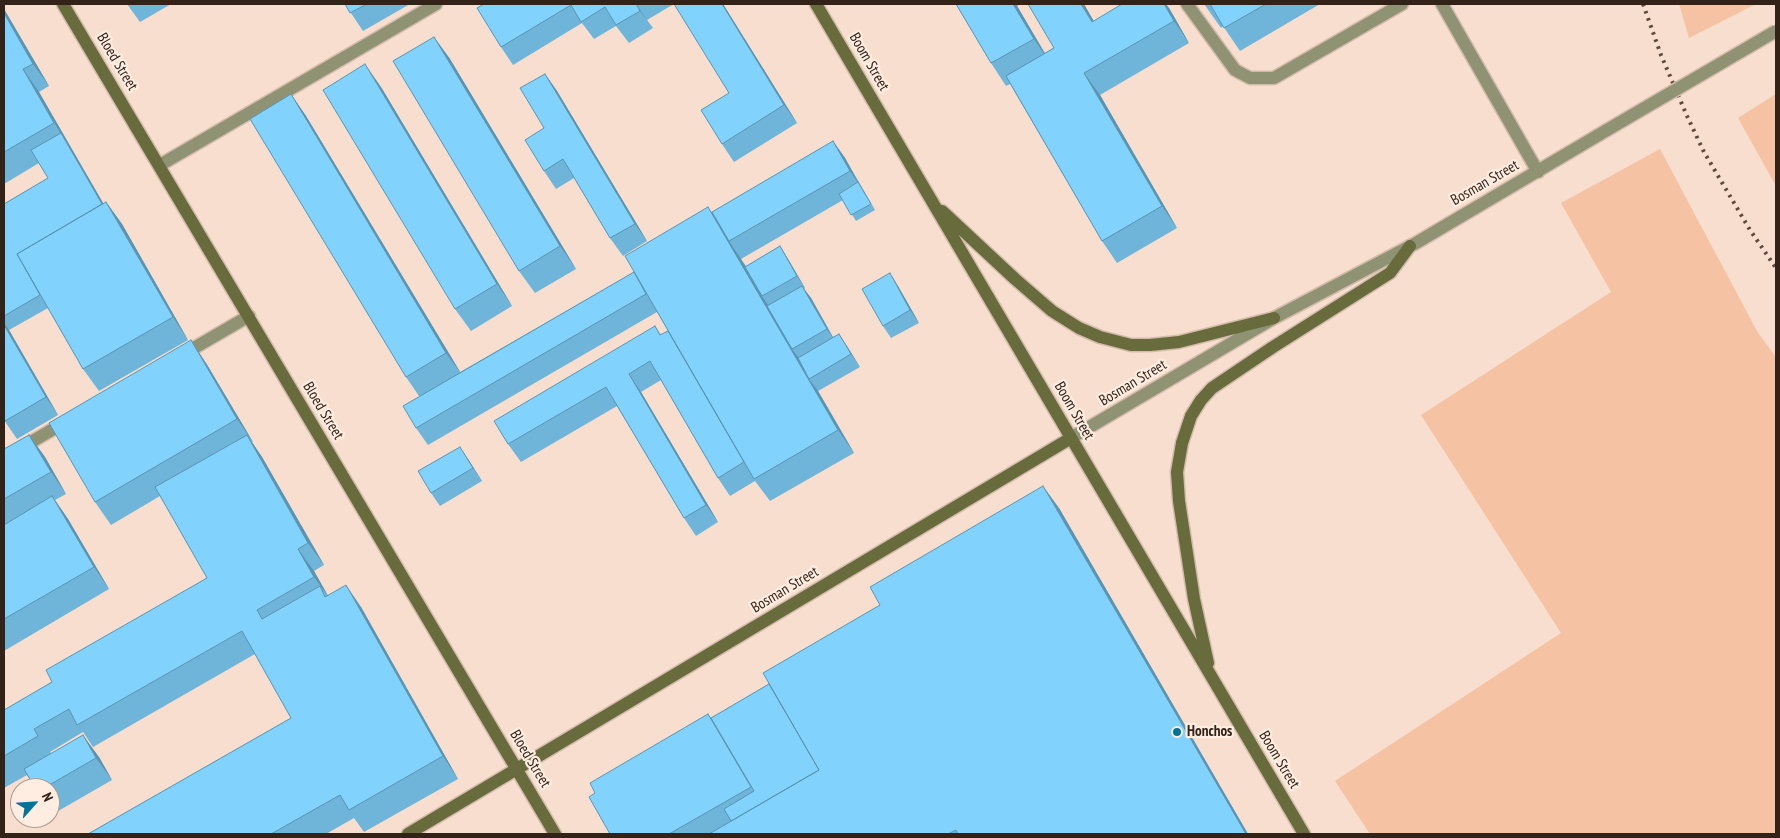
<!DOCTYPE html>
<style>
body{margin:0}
#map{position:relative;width:1780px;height:838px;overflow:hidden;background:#f8dece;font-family:"PT Sans Narrow",sans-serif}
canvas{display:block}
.frame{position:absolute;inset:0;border:5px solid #322218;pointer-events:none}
.north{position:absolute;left:10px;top:778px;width:50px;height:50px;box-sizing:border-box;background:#ffede2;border:1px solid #ad9c91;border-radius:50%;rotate:64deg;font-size:14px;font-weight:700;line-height:20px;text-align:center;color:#322218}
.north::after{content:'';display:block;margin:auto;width:18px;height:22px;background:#00739d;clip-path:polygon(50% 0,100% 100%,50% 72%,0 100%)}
</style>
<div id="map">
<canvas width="1780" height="838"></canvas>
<div class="frame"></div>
<div class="north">N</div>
</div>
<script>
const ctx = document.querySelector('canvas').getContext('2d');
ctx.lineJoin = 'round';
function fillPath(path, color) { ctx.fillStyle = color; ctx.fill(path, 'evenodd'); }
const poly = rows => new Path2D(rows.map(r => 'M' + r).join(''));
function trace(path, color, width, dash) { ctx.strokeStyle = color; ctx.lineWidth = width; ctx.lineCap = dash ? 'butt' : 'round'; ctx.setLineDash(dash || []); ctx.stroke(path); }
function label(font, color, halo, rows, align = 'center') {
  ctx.font = font + ' "PT Sans Narrow",sans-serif'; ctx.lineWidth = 4.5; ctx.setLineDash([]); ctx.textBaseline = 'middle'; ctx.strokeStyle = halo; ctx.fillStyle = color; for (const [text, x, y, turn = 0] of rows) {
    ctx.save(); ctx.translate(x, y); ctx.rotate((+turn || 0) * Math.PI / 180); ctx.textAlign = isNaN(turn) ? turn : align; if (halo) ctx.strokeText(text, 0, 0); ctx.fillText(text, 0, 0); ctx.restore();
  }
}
fillPath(poly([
 [1679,4,1756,4,1689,38],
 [1776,94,1776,186,1738,118],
 [1660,149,1758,333,1776,357,1776,834,1370,834,1335,781,1561,633,1421,415,1611,292,1561,203]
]), '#f5c2a4');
const service = poly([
 [1187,4,1235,70,1250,78,1274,78,1402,4],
 [1442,4,1538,172],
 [160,165,436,4]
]);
const minor = poly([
 [182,355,249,316],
 [1071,438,1274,318,1416,243,1607,130],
 [4,458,67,421]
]);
const secondary = poly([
 [63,4,555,834],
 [816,4,1304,834],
 [942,211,1015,279,1052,311,1079,328,1100,337,1131,345,1150,345,1179,342,1274,318],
 [1208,663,1194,599,1179,501,1177,472,1182,443,1191,416,1201,400,1212,388,1273,347,1390,273,1410,246],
 [408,834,1071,438]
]);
trace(service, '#d4bcad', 15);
trace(minor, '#d4bcad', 15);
trace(secondary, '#d4bcad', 15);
trace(service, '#8f9373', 12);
trace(minor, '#8f9373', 12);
trace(secondary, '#686c3c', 12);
trace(poly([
 [1643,4,1661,55,1687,116,1704,152,1750,230,1776,268]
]), '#5b493e', 4, [2.5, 5]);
const minorBridge = poly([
 [1607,130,1776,31]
]);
trace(minorBridge, '#d4bcad', 15, []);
trace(minorBridge, '#8f9373', 12);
fillPath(poly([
 [127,4,171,4,140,22],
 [345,4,410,4,363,31],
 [484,4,674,4,647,20,653,28,629,43,616,26,594,39,582,23,513,65,501,47],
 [723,4,797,123,734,162,722,144,729,93],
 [956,4,1021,4,1017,6,1045,53,1094,21,1169,8,1189,43,1100,95,1177,228,1117,263,1102,241,1010,84,1006,86,991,63],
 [1204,4,1320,4,1240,51,1223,26,1221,28],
 [4,9,49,86,39,92,103,204,106,202,122,224,188,340,99,391,83,369,48,308,9,330,58,415,17,439,4,420,4,204,48,178,39,163,4,184],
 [434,37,450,59,576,269,535,293,519,271],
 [545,74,557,91,647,241,623,256,610,238,574,178,556,189,544,171],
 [381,87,512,306,471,331,455,309],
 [291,94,306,116,460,372,634,272,712,212,833,141,845,158,875,210,856,221,843,200,741,259,746,266,780,246,788,259,805,288,804,289,811,298,833,337,839,334,860,367,818,391,854,453,770,501,755,481,730,496,718,478,661,380,641,392,718,522,696,536,684,518,617,406,521,462,508,444,655,326,661,335,668,331,657,312,428,445,416,428,419,396,406,377],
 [898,286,919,323,891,338,883,326],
 [206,363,253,442,252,442,262,457,324,565,314,571,327,595,361,607,458,779,364,832,354,818,326,834,88,834,291,718,255,654,93,747,83,732,50,752,51,753,99,757,112,780,53,814,50,811,50,788,35,788,27,775,4,788,4,710,52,682,207,578,160,496,111,525,95,502],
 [29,435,45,457,66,494,55,500,68,519,109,589,4,651,4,449],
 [468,459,482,481,440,506,431,493],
 [1059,508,1248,834,610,834,595,793,708,714,711,718,769,684]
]), '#6fb5da');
fillPath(poly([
 [636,4,647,20,653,28,640,11],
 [722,4,723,4,797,123,784,105],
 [1013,4,1016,4,1049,61,1034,39],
 [1081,4,1084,4,1107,44,1092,22],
 [1164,4,1166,4,1169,8,1189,43,1174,21],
 [4,9,49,86,33,64,4,13],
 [434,37,450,59,576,269,560,246],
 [365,64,381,87,512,306,497,284],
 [23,69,39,92,117,227,108,215],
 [1084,73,1100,95,1177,228,1162,206],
 [545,74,557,91,647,241,635,224],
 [291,94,306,116,462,375,446,353],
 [833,141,845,158,862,189,850,171],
 [106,202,122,224,188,340,173,317],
 [708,207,724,229,729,241,741,259,763,296,762,296,770,308,792,349,801,361,809,379,818,391,854,453,838,430],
 [780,246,788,259,805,288,797,276],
 [890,273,898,286,919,323,910,310],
 [802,286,811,298,835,341,827,329],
 [4,323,9,330,58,415,46,397,4,325],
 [839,334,847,346,860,367,851,354],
 [191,340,206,363,253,442,237,419],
 [629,374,641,392,718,522,706,505],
 [29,435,45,457,66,494,51,472],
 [247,435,262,457,324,565,308,543],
 [460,447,468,459,482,481,473,468],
 [1043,486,1059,508,1248,834,1246,834],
 [52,496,68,519,109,589,94,567],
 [298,549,314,571,330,599,314,577],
 [346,585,361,607,458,779,443,756],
 [83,735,99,757,112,780,96,758]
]), '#5a94b1');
const building = poly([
 [345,4,367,4,350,13,345,4],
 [484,4,636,4,640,11,616,25,605,7,581,22,571,5,501,47,477,8,484,4],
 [674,4,722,4,784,105,722,144,701,110,729,93,674,4],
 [956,4,1013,4,1034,39,991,63,956,4],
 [1028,4,1081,4,1092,22,1122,4,1164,4,1174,21,1084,73,1162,206,1102,241,1006,76,1054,48,1028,4],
 [1210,4,1266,4,1224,28,1210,4],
 [4,13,33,64,23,69,54,123,4,152,4,13],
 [434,37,560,246,519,271,393,61,434,37],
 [365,64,497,284,455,309,323,90,365,64],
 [545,74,635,224,610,238,563,159,544,171,525,140,544,128,520,88,545,74],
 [291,94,446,353,406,377,250,119,291,94],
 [61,133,102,204,17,254,40,295,4,316,4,204,48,178,31,150,61,133],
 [833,141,850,171,729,241,712,212,833,141],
 [858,182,871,204,851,215,839,194,858,182],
 [106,202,173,317,83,369,17,254,106,202],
 [708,207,838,430,754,479,625,256,708,207],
 [780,246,797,276,762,296,745,267,780,246],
 [634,272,646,294,416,428,403,406,634,272],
 [890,273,910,310,883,326,862,289,890,273],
 [802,286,827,329,792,349,767,306,802,286],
 [4,325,46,397,5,421,4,420,4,325],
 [655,326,660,335,668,331,744,462,718,478,650,361,629,374,706,505,684,518,606,387,508,444,494,421,655,326],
 [839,334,851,354,809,379,798,358,839,334],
 [191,340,237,419,95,502,49,423,191,340],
 [29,435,51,472,4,499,4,449,29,435],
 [247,435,308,543,298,549,314,577,257,610,262,619,320,586,325,597,346,585,443,756,349,810,340,795,271,834,88,834,291,718,242,631,77,725,69,709,34,729,38,736,4,756,4,710,52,682,46,670,207,578,155,487,247,435],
 [460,447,473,468,431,493,418,471,460,447],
 [1043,486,1246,834,958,834,956,830,948,834,709,834,819,770,763,673,880,605,870,587,1043,486],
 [52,496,94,567,4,619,4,525,52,496],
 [769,684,819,770,731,821,724,809,754,791,711,718,769,684],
 [708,714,751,787,669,834,610,834,589,797,595,793,590,783,708,714],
 [83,735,96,758,44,788,35,788,24,769,83,735]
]);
fillPath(building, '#81d3fd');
trace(building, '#5a94b1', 1);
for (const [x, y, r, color] of [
 [1177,732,5,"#00739d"]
]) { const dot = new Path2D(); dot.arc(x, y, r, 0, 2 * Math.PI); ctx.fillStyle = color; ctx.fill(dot); trace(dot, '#ffede2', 2); }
label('15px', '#322218', '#ffede2', [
 ["Bloed Street",117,62,59],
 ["Boom Street",869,62,60],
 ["Bosman Street",1485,183,-30],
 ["Bosman Street",1133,383,-31],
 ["Bloed Street",323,411,59],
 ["Boom Street",1074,411,60],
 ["Bosman Street",785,590,-31],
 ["Bloed Street",530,759,59],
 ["Boom Street",1279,760,59]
]);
label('bold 15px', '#322218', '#ffede2', [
 ["Honchos",1187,732]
], 'left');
</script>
